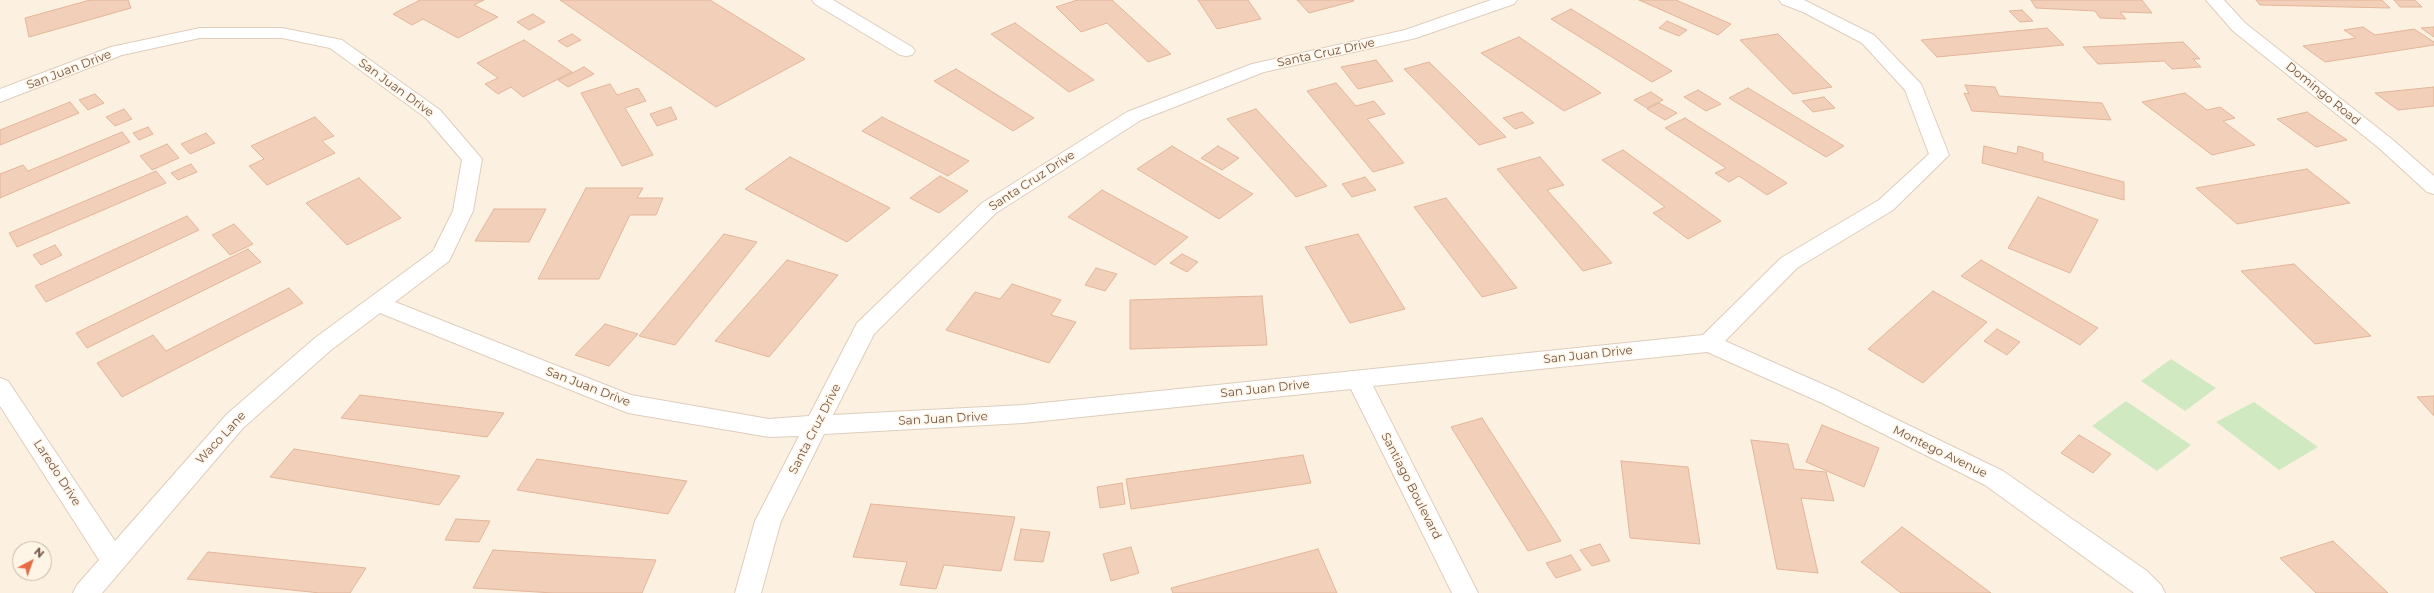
<!DOCTYPE html>
<style>
body{margin:0}
#map{position:relative;width:2434px;height:593px;overflow:hidden;background:#fcf1e1;font-family:Montserrat,sans-serif}
canvas{display:block}
.north{position:absolute;left:12px;top:541px;width:40px;height:40px;box-sizing:border-box;background:#fff5e6;border:1px solid #c7b6a7;border-radius:50%;rotate:41deg;font-size:11px;font-weight:700;line-height:16px;text-align:center;color:#725748}
.north::after{content:'';display:block;margin:auto;width:14px;height:18px;background:#e56a46;clip-path:polygon(50% 0,100% 100%,50% 72%,0 100%)}
</style>
<div id="map">
<canvas width="2434" height="593"></canvas>
<div class="north">N</div>
</div>
<script>
const ctx = document.querySelector('canvas').getContext('2d');
ctx.lineJoin = 'round';
function fillPath(path, color) { ctx.fillStyle = color; ctx.fill(path, 'evenodd'); }
const poly = rows => new Path2D(rows.map(r => 'M' + r).join(''));
function trace(path, color, width, dash) { ctx.strokeStyle = color; ctx.lineWidth = width; ctx.lineCap = dash ? 'butt' : 'round'; ctx.setLineDash(dash || []); ctx.stroke(path); }
function label(font, color, halo, rows, align = 'center') {
  ctx.font = font + ' Montserrat,sans-serif'; ctx.lineWidth = 3; ctx.setLineDash([]); ctx.textBaseline = 'middle'; ctx.strokeStyle = halo; ctx.fillStyle = color; for (const [text, x, y, turn = 0] of rows) {
    ctx.save(); ctx.translate(x, y); ctx.rotate((+turn || 0) * Math.PI / 180); ctx.textAlign = isNaN(turn) ? turn : align; if (halo) ctx.strokeText(text, 0, 0); ctx.fillText(text, 0, 0); ctx.restore();
  }
}
fillPath(poly([
 [2171,359,2216,388,2185,411,2141,381],
 [2126,401,2191,445,2157,471,2092,426],
 [2254,402,2318,447,2279,470,2216,422]
]), '#d0e9c0');
const building = poly([
 [90,0,128,0,131,8,29,37,25,18,90,0],
 [420,0,484,0,474,5,498,17,458,38,423,19,412,25,393,14,420,0],
 [560,0,710,0,805,59,716,107,560,0],
 [1077,0,1112,0,1171,54,1148,62,1107,23,1081,32,1056,7,1077,0],
 [1198,0,1248,0,1261,19,1217,29,1198,0],
 [1297,0,1353,0,1354,1,1309,13,1297,0],
 [1639,0,1676,0,1731,24,1718,35,1639,0],
 [2031,0,2142,0,2152,13,2120,12,2126,19,2100,18,2095,11,2036,8,2031,0],
 [2256,0,2382,0,2390,8,2260,5,2256,0],
 [2394,0,2415,0,2422,7,2400,7,2394,0],
 [1571,9,1672,71,1652,82,1551,19,1571,9],
 [2022,10,2033,21,2020,22,2009,11,2022,10],
 [533,14,545,22,529,30,517,22,533,14],
 [1667,21,1687,30,1679,36,1659,28,1667,21],
 [1015,23,1094,80,1069,92,991,34,1015,23],
 [2363,27,2375,35,2414,29,2434,42,2434,45,2325,62,2303,46,2356,38,2344,30,2363,27],
 [2434,27,2434,37,2421,28,2434,27],
 [2047,28,2064,45,1937,57,1921,40,2047,28],
 [572,34,581,40,567,47,558,41,572,34],
 [1778,34,1832,87,1793,94,1740,40,1778,34],
 [1519,37,1601,93,1564,111,1481,53,1519,37],
 [524,40,572,72,523,97,511,87,498,94,485,84,498,78,477,63,524,40],
 [2183,42,2200,59,2193,59,2201,67,2172,69,2164,61,2098,64,2083,47,2183,42],
 [1376,60,1393,81,1358,89,1341,67,1376,60],
 [1429,62,1506,137,1479,145,1404,69,1429,62],
 [584,67,594,74,568,87,558,80,584,67],
 [956,69,1034,118,1013,131,934,81,956,69],
 [1336,83,1356,106,1374,101,1385,114,1367,119,1404,163,1373,172,1307,91,1336,83],
 [610,84,617,95,638,88,646,101,625,108,653,155,622,166,581,93,610,84],
 [1965,85,1995,87,1999,96,2102,103,2111,120,1972,111,1964,93,1969,94,1965,85],
 [2434,87,2434,106,2398,110,2375,93,2434,87],
 [1748,88,1844,146,1826,157,1729,98,1748,88],
 [1698,90,1721,104,1706,111,1684,97,1698,90],
 [1651,92,1663,100,1647,108,1634,100,1651,92],
 [2185,93,2207,110,2220,107,2235,118,2223,121,2255,145,2212,155,2142,102,2185,93],
 [95,94,104,103,88,110,79,100,95,94],
 [1824,97,1835,108,1813,112,1802,101,1824,97],
 [70,102,79,113,0,145,0,130,70,102],
 [1659,103,1677,113,1665,120,1647,109,1659,103],
 [671,107,677,119,657,126,650,114,671,107],
 [124,109,132,119,115,126,106,117,124,109],
 [1256,109,1327,186,1296,197,1227,119,1256,109],
 [1522,112,1534,123,1515,129,1503,118,1522,112],
 [2307,112,2347,140,2316,147,2277,119,2307,112],
 [315,117,334,136,322,141,335,153,267,185,249,166,264,159,251,146,315,117],
 [882,117,969,161,948,176,862,131,882,117],
 [1685,118,1787,183,1767,195,1739,176,1729,182,1715,173,1726,168,1665,128,1685,118],
 [148,127,153,134,139,140,133,133,148,127],
 [122,132,130,142,0,198,0,174,23,165,28,171,122,132],
 [206,133,215,143,190,154,181,144,206,133],
 [167,144,179,158,152,170,140,156,167,144],
 [1172,146,1253,194,1219,219,1137,169,1172,146],
 [1218,146,1239,158,1222,170,1201,158,1218,146],
 [1984,146,2017,154,2018,146,2043,153,2043,161,2124,182,2124,200,1982,163,1984,146],
 [1623,150,1721,221,1688,239,1653,213,1665,207,1602,160,1623,150],
 [790,157,890,208,847,242,745,189,790,157],
 [1540,157,1564,185,1547,190,1612,263,1583,271,1497,169,1540,157],
 [191,164,197,172,178,180,171,173,191,164],
 [2307,169,2350,203,2237,224,2196,188,2307,169],
 [156,171,166,183,17,247,9,233,156,171],
 [940,176,968,191,939,213,910,198,940,176],
 [1365,177,1376,190,1352,197,1342,184,1365,177],
 [359,178,401,218,347,245,306,203,359,178],
 [586,188,643,188,637,198,663,198,656,215,630,215,599,279,538,279,586,188],
 [1102,190,1188,237,1155,265,1068,217,1102,190],
 [2038,197,2098,220,2070,273,2008,248,2038,197],
 [1446,198,1517,288,1482,297,1414,207,1446,198],
 [494,209,546,209,529,242,475,241,494,209],
 [187,216,199,230,46,302,35,286,187,216],
 [234,224,253,244,230,255,212,235,234,224],
 [724,234,757,242,675,345,639,336,724,234],
 [1358,234,1405,309,1350,323,1305,247,1358,234],
 [55,245,62,255,41,265,33,255,55,245],
 [248,249,261,262,87,348,76,333,248,249],
 [1182,254,1198,262,1187,272,1170,263,1182,254],
 [787,260,838,275,769,357,715,341,787,260],
 [1981,260,2098,328,2080,345,1961,276,1981,260],
 [2294,264,2371,336,2315,344,2241,271,2294,264],
 [1096,268,1117,274,1105,291,1085,285,1096,268],
 [1012,284,1061,300,1051,315,1076,322,1049,363,946,330,975,292,1000,299,1012,284],
 [289,288,303,303,122,397,97,363,153,335,166,351,289,288],
 [1933,291,1987,322,1923,383,1868,349,1933,291],
 [1262,296,1267,345,1130,349,1130,300,1262,296],
 [605,324,638,334,609,366,575,355,605,324],
 [1997,329,2020,342,2007,355,1984,341,1997,329],
 [360,395,504,413,487,437,341,418,360,395],
 [2434,396,2434,416,2417,397,2434,396],
 [1482,418,1561,541,1528,551,1451,427,1482,418],
 [1822,425,1879,448,1864,487,1806,462,1822,425],
 [2079,435,2111,454,2093,473,2061,453,2079,435],
 [1751,440,1788,444,1794,469,1826,472,1834,501,1801,498,1818,573,1777,569,1751,440],
 [294,449,460,476,439,505,270,477,294,449],
 [1303,455,1311,483,1131,509,1126,479,1303,455],
 [537,459,687,481,668,514,517,490,537,459],
 [1621,461,1688,467,1700,544,1630,538,1621,461],
 [1122,483,1125,504,1100,508,1097,487,1122,483],
 [871,504,1015,517,1001,571,944,565,936,589,900,585,907,562,853,557,871,504],
 [456,519,490,521,479,542,445,540,456,519],
 [1902,527,1991,593,1901,593,1861,562,1902,527],
 [1021,529,1050,532,1043,562,1014,560,1021,529],
 [2333,541,2388,593,2316,593,2280,558,2333,541],
 [1600,544,1610,561,1592,566,1580,550,1600,544],
 [1131,547,1139,573,1111,581,1103,554,1131,547],
 [1318,549,1337,593,1173,593,1171,588,1318,549],
 [493,550,656,560,642,593,553,593,473,588,493,550],
 [208,552,366,568,350,593,320,593,187,579,208,552],
 [1571,555,1581,570,1556,578,1546,563,1571,555]
]);
fillPath(building, '#f1cfb9');
trace(building, '#e3b599', 1);
const minor = poly([
 [812,0,833,0,912,47,915,51,912,55,906,56,900,55,815,4,812,0],
 [1491,0,1517,0,1514,4,1416,38,1264,72,1141,120,996,213,874,334,833,415,1023,405,1703,335,1781,258,1879,200,1929,154,1905,90,1862,43,1803,12,1782,4,1779,0,1804,0,1874,35,1921,84,1949,155,1893,210,1797,268,1725,341,1838,391,2003,471,2147,571,2161,585,2165,593,2134,593,1985,485,1822,403,1707,352,1373,386,1478,593,1452,593,1351,389,1023,423,824,434,781,521,761,593,735,593,755,521,799,436,769,437,628,413,380,313,331,350,243,428,102,593,73,593,77,585,99,560,0,406,0,378,8,381,115,541,227,414,315,338,433,251,453,211,462,160,426,118,330,48,282,38,200,38,122,55,0,102,0,89,111,47,200,28,282,28,342,40,440,110,482,159,473,211,449,261,395,302,631,395,769,419,809,416,857,323,982,203,1127,112,1252,64,1405,30,1491,0],
 [2206,0,2224,0,2245,23,2393,140,2434,176,2434,194,2427,192,2379,148,2233,31,2206,0]
]);
trace(minor, '#dfcdbd', 2);
fillPath(minor, '#fff');
label('12px', '#725748', '#fff5e6', [
 ["Santa Cruz Drive",1326,53,-12],
 ["San Juan Drive",69,70,-21],
 ["San Juan Drive",396,88,36],
 ["Domingo Road",2323,94,39],
 ["Santa Cruz Drive",1032,181,-33],
 ["San Juan Drive",1588,355,-6],
 ["San Juan Drive",588,387,21],
 ["San Juan Drive",1265,389,-6],
 ["San Juan Drive",943,419,-3],
 ["Santa Cruz Drive",815,429,-63],
 ["Waco Lane",221,438,-47],
 ["Montego Avenue",1940,452,26],
 ["Laredo Drive",57,473,57],
 ["Santiago Boulevard",1411,486,63]
]);
</script>
